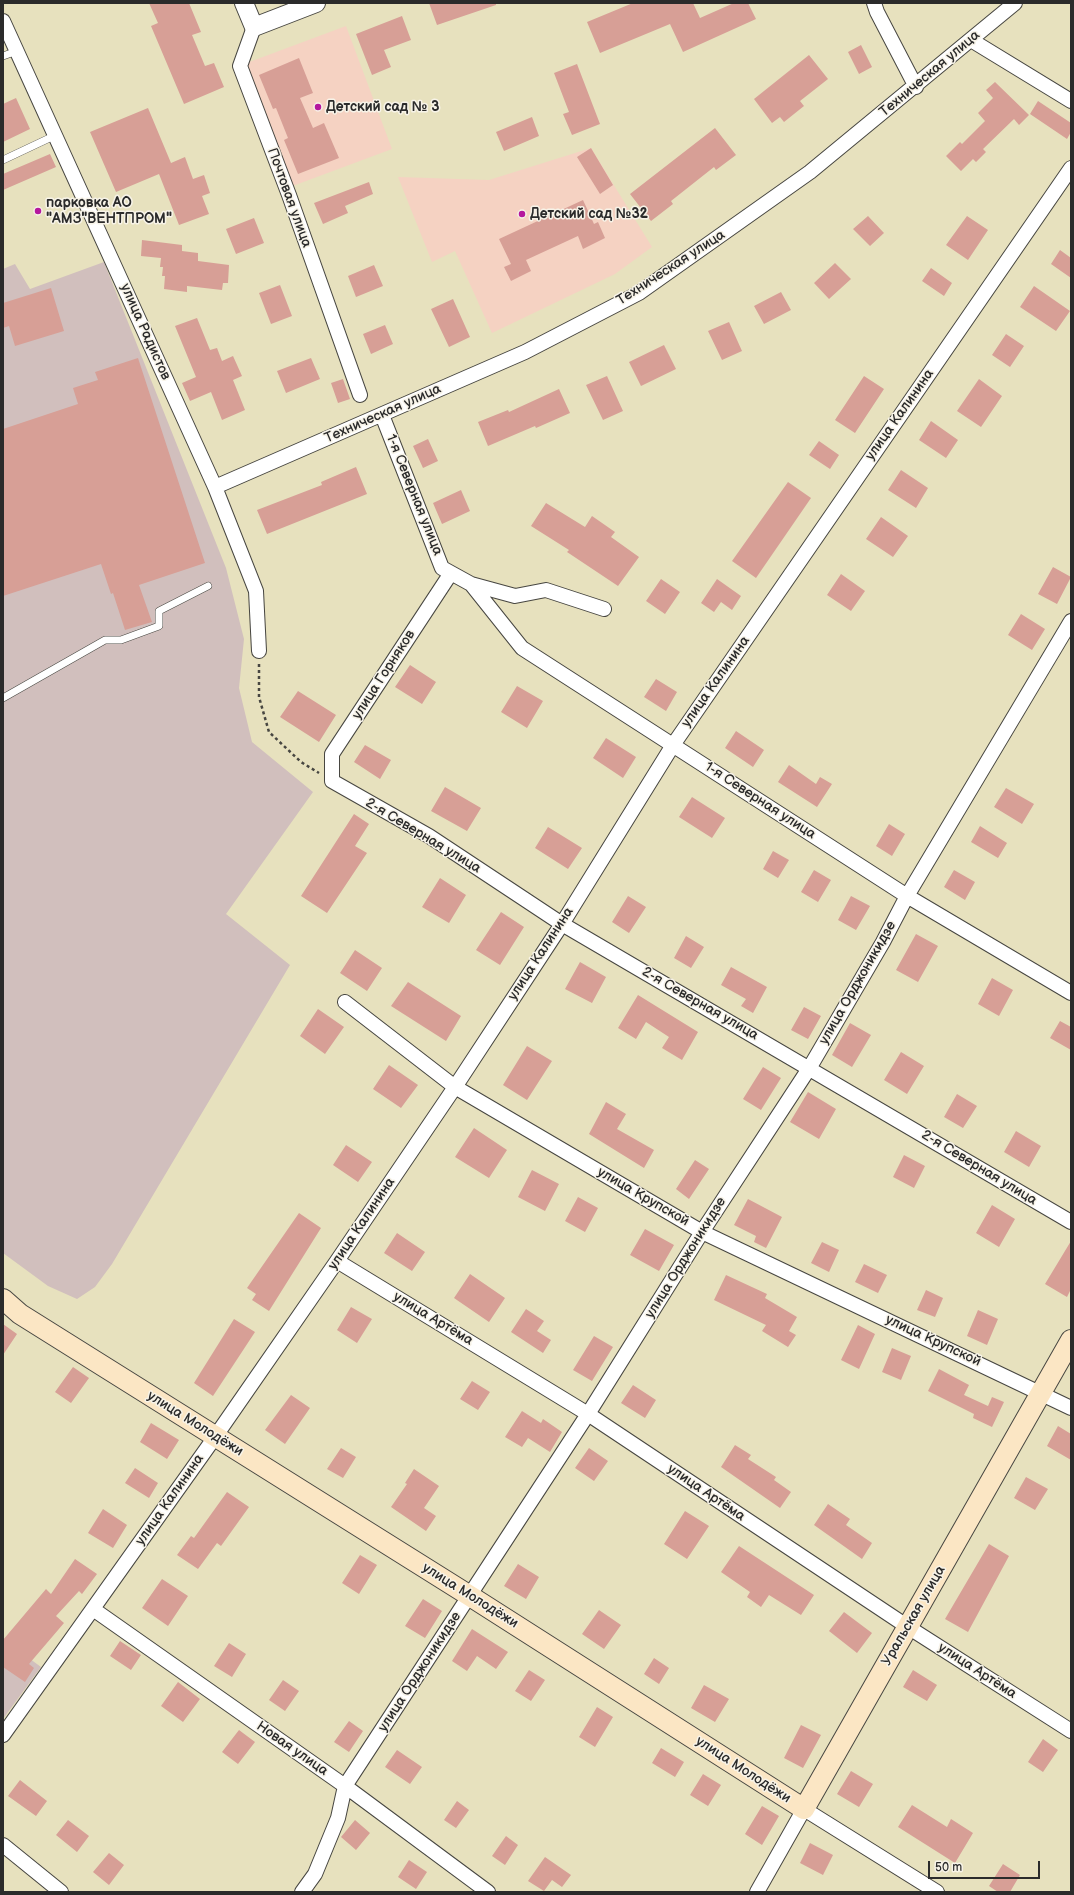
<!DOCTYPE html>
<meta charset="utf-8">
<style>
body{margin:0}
#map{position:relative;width:1074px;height:1895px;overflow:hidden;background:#e7e1be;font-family:"Balsamiq Sans",sans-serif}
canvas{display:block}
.frame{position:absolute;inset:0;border:4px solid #2b2b2b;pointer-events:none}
.scale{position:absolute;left:928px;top:1861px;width:112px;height:18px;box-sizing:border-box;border:2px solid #2b2b2b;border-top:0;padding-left:5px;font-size:12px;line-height:14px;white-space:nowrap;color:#2b2b2b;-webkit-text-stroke:3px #f7f3e8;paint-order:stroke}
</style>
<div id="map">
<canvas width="1074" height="1895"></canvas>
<div class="frame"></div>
<div class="scale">50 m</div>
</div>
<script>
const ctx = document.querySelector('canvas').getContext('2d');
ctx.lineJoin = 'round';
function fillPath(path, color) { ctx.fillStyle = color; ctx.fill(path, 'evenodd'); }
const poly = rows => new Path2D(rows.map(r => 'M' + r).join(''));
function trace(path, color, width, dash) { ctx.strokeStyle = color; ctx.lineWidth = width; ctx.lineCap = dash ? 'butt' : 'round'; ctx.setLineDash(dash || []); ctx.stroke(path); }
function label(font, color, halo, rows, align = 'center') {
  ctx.font = font + ' "Balsamiq Sans",sans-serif'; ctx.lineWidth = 3; ctx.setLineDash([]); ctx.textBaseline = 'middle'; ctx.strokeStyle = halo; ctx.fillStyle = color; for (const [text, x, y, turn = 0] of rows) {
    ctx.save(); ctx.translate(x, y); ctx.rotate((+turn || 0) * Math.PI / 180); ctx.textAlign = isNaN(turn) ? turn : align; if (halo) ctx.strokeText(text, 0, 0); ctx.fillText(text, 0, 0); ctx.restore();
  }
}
fillPath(poly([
 [346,26,392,149,290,187,244,64],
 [591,148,652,247,615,274,492,333,455,251,432,262,398,177,489,180]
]), '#f5d2c2');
fillPath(poly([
 [104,262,226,568,244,639,239,688,252,742,313,792,226,914,290,965,112,1264,95,1287,77,1299,48,1286,3,1253,3,269,15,264,30,289],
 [3,1639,41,1667,3,1719]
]), '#d1bfbd');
fillPath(poly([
 [149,3,189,3,201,32,192,35,205,66,214,63,224,87,184,104,151,26,158,23],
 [429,3,496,3,496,5,437,25],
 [633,3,693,3,700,18,734,3,748,3,756,19,683,52,670,24,600,53,587,22],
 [402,16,411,40,384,50,391,67,372,75,356,34],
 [861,45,872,67,859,74,848,52],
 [809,55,828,79,800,101,804,106,784,122,780,117,772,123,754,99],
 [299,58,313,93,300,98,313,128,324,123,339,158,298,174,284,140,288,138,276,108,273,109,259,75],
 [577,64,600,124,572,135,563,114,569,112,554,73],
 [995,82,1029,115,1019,125,1014,119,983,149,986,152,976,162,973,159,961,171,946,156,960,142,962,144,985,121,978,113,993,98,986,90],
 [16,98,30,129,3,142,3,104],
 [1038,101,1071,123,1071,132,1067,139,1030,114],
 [148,108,171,163,185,157,193,179,204,175,210,193,202,196,209,214,179,225,159,174,116,192,90,132],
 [532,117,539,136,504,151,496,132],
 [715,128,736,155,716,170,714,167,671,201,673,204,651,221,630,194],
 [591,148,613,185,600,194,577,157],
 [50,154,56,167,3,190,3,174],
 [369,182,373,194,345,206,348,213,323,224,314,203],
 [583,200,594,224,598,222,605,238,583,249,578,236,526,260,531,271,511,281,504,267,511,264,499,239],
 [868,216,884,233,870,246,853,229],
 [967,216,988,230,968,260,946,245],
 [254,218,264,243,236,254,226,229],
 [142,240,182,245,182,251,198,253,198,261,229,265,228,283,223,283,222,290,187,286,187,292,164,289,165,276,162,276,163,267,160,267,161,258,141,256],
 [1060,250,1071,258,1071,278,1051,264],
 [835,263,851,279,829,299,814,283],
 [374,265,383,286,356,297,348,276],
 [931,268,952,283,944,296,922,281],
 [280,285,292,316,271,324,259,293],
 [1034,286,1070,311,1056,331,1020,307],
 [51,288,64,331,15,346,9,326,3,328,3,303],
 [781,292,791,310,764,324,754,306],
 [453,299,470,337,449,347,431,309],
 [197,318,210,350,217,348,222,361,233,356,242,376,233,380,245,410,222,420,211,392,190,401,182,383,196,377,175,326],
 [729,322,742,351,722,360,708,331],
 [385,325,393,344,371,354,363,334],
 [1006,334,1024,346,1010,367,992,355],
 [664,345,676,369,641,386,629,362],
 [138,358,205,563,139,585,152,622,125,630,113,593,111,594,101,564,3,596,3,429,78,404,73,388,98,380,95,372],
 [311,358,320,379,286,393,277,371],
 [607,376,623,411,603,420,586,385],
 [864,376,884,389,855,433,835,420],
 [343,379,350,399,338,403,331,383],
 [979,379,1002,396,981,427,957,411],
 [559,389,570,413,536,428,535,426,488,446,478,422,508,410,509,412],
 [931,421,958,440,946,458,919,440],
 [428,439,438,461,423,468,413,446],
 [819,441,839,455,830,469,809,455],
 [356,467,367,494,267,534,257,510,322,485,321,482],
 [901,470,928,488,916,508,888,490],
 [788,482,811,498,756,578,732,561],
 [461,490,470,511,442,524,433,503],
 [546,503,585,527,592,516,615,532,611,537,639,557,618,586,567,552,569,550,531,526],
 [881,517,908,536,893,557,866,539],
 [1053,567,1071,577,1057,604,1038,594],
 [841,574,865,591,851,611,827,595],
 [661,579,680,592,665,614,646,601],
 [717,579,741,596,732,610,721,602,714,612,701,603],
 [1021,614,1045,629,1032,650,1008,635],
 [410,665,436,682,422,704,395,687],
 [656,679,677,692,666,711,644,697],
 [517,686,543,701,527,728,501,712],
 [298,691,336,715,319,742,280,717],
 [736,731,764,750,753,767,725,748],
 [606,738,636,757,623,778,593,758],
 [365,745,391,760,380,779,354,762],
 [789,765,816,784,820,777,832,784,817,807,778,782],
 [445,787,481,808,467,831,431,811],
 [1006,788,1034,804,1022,824,994,807],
 [692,797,725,818,712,838,679,817],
 [354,814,369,824,355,846,367,853,327,913,301,896],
 [889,824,905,834,892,856,876,846],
 [980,826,1007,843,998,858,971,842],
 [548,827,582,848,568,869,535,848],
 [773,851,789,860,778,878,763,869],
 [814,870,831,880,818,902,801,892],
 [954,870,975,882,965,900,944,887],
 [440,878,466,895,449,923,422,907],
 [628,896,646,907,629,933,612,922],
 [851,896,870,906,856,930,838,920],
 [501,912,524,927,500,965,476,950],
 [916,934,938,946,918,982,896,970],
 [686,936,704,947,691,968,674,958],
 [355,950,382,968,367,991,340,973],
 [580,962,606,977,592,1003,565,989],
 [731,967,767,987,753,1013,741,1006,746,999,721,985],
 [992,978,1013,990,999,1016,978,1004],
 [408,982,461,1016,446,1041,391,1006],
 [638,995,698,1032,682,1060,662,1048,669,1037,646,1022,636,1039,618,1028],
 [804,1007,821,1016,808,1039,791,1030],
 [318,1009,344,1027,325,1054,300,1036],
 [1060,1021,1071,1027,1071,1050,1050,1038],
 [850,1023,871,1035,852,1067,832,1055],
 [527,1046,552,1061,527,1100,503,1085],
 [901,1052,924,1066,907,1094,884,1080],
 [389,1065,418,1085,401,1108,373,1089],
 [763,1067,781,1078,761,1110,743,1099],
 [808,1092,836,1109,819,1139,790,1122],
 [957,1094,977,1106,963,1128,944,1117],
 [606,1102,626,1114,617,1129,654,1150,644,1168,589,1134],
 [474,1128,507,1150,489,1178,455,1157],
 [1016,1131,1041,1146,1029,1167,1004,1152],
 [346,1145,372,1162,358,1182,333,1165],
 [904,1155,925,1166,914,1188,893,1177],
 [695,1160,709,1169,689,1199,676,1189],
 [532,1170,559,1184,545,1211,518,1197],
 [578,1197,598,1208,585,1232,565,1221],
 [748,1199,782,1217,766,1248,754,1242,756,1236,734,1225],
 [992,1205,1015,1219,999,1247,976,1233],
 [299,1213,321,1228,269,1311,252,1300,256,1294,247,1288],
 [645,1229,674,1245,659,1271,630,1255],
 [397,1233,425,1252,412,1271,384,1253],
 [1071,1241,1071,1289,1067,1297,1045,1284],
 [822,1242,839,1250,829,1272,811,1263],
 [864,1264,887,1275,878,1293,855,1282],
 [470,1274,505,1298,489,1322,454,1298],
 [726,1275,767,1294,765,1298,797,1317,789,1331,796,1335,788,1347,762,1331,766,1325,714,1300],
 [926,1290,943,1298,935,1317,917,1310],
 [351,1307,372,1319,357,1343,337,1330],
 [526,1309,544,1321,537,1331,551,1340,543,1353,511,1332],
 [978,1310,998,1319,987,1345,967,1336],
 [234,1319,255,1332,213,1396,194,1383],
 [3,1324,17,1334,3,1355],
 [858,1325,875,1334,859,1369,841,1360],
 [594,1336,613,1347,592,1381,573,1370],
 [892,1348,911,1356,901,1380,882,1372],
 [73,1367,89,1378,71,1403,55,1392],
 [939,1369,969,1385,964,1395,988,1406,992,1397,1004,1402,992,1427,973,1418,974,1414,928,1391],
 [472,1381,490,1392,478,1410,460,1399],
 [633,1385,656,1400,645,1418,621,1403],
 [291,1395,310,1408,285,1444,265,1430],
 [522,1411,541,1423,543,1419,562,1432,550,1452,528,1438,522,1447,505,1437],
 [151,1423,179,1440,167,1459,140,1442],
 [1058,1426,1071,1434,1071,1460,1047,1446],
 [735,1445,751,1455,748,1459,776,1477,774,1480,791,1492,780,1508,721,1467],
 [341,1448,356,1457,343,1478,327,1469],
 [589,1448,608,1461,594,1481,575,1468],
 [135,1468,158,1483,149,1498,125,1483],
 [414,1469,439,1486,424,1508,436,1516,426,1531,391,1507,407,1484,405,1483],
 [1026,1477,1048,1489,1035,1510,1014,1498],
 [227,1492,249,1507,221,1546,217,1543,198,1569,177,1555,191,1536,194,1538],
 [828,1504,850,1519,846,1525,872,1543,862,1559,814,1525],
 [103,1509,127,1525,113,1548,88,1533],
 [685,1511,709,1526,687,1559,664,1544],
 [989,1544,1009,1556,968,1632,945,1619],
 [739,1546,814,1595,801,1615,769,1595,761,1607,747,1597,750,1592,721,1572],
 [360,1555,377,1565,359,1594,342,1583],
 [75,1559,97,1574,82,1594,79,1591,56,1616,64,1623,29,1664,34,1668,25,1682,3,1667,3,1640,46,1589,51,1594],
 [518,1564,539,1577,526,1599,504,1586],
 [162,1579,188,1596,168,1626,142,1608],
 [423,1599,442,1611,425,1638,405,1626],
 [599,1610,621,1625,604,1649,582,1634],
 [844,1612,872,1633,857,1653,829,1631],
 [472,1629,508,1652,496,1669,477,1656,467,1671,452,1661],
 [120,1641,141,1655,131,1670,110,1656],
 [229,1643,246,1654,232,1677,214,1666],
 [654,1658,669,1668,659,1684,644,1674],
 [529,1670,545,1680,531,1701,515,1691],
 [913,1670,937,1685,927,1701,903,1687],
 [283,1680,299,1691,285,1711,269,1700],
 [178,1682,200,1699,183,1722,161,1706],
 [704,1685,729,1699,715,1722,691,1708],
 [597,1707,613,1717,595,1747,579,1737],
 [349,1721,363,1731,349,1752,334,1742],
 [801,1725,821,1735,803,1768,784,1758],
 [239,1730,255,1742,238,1764,222,1752],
 [1043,1739,1058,1750,1043,1772,1028,1762],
 [661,1748,684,1762,675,1777,652,1763],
 [397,1750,422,1767,410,1784,385,1767],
 [851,1771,873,1784,859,1807,837,1794],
 [703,1774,721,1785,708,1806,690,1795],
 [20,1780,47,1801,36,1816,8,1796],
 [457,1801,469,1810,456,1828,444,1820],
 [912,1805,947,1827,951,1819,973,1833,955,1863,898,1827],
 [762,1806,779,1816,762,1845,745,1834],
 [68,1820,89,1836,77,1852,56,1835],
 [355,1820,370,1833,356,1850,341,1837],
 [506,1836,518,1845,505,1865,492,1856],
 [810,1843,833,1855,823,1875,800,1863],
 [109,1853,124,1865,109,1885,93,1872],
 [545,1857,571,1875,562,1887,552,1880,544,1891,528,1881],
 [409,1860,427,1872,416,1889,398,1877],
 [1003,1864,1020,1875,1010,1892,998,1892,989,1886]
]), '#d79f96');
const service = poly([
 [3,56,17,51],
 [3,160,56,135],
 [3,698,105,640,121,640,159,626,159,611,208,586]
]);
const minor = poly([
 [874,3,877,12,916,87],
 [3,21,215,487,256,591,259,651],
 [254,27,240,66,289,195,360,395],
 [971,40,1071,101],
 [382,415,442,568,471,584,522,648,907,896,1071,993],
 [215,487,525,352,639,293,810,172,1015,3],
 [451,573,332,754,332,781,429,836,562,924,1071,1222],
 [471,584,515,596,546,590,604,609],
 [345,1002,455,1087,702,1232,1071,1408],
 [337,1261,588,1414,908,1627,1071,1731],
 [93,1609,345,1786,488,1892],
 [3,1735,215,1437,337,1261,455,1087,562,924,673,745,1071,168],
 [3,1845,61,1892],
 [302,1892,315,1874,338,1818,345,1786,588,1414,702,1232,810,1067,883,942,907,896,1071,621],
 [757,1892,804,1809,937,1892]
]);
const tertiary = poly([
 [244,3,254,27,316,3]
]);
const secondary = poly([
 [3,1299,20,1314,470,1596,804,1809,1071,1340]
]);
trace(service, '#474641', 8);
trace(minor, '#474641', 16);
trace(tertiary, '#474641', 20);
trace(secondary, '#474641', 22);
trace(poly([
 [259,664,259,697,269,732,301,762,319,773]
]), '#474641', 2.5, [3, 3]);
trace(service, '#fff', 7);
trace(minor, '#fff', 14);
trace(tertiary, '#fff', 18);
trace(secondary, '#fbe6c4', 20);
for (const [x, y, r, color] of [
 [318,107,4,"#b5179e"],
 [38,211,4,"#b5179e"],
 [522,214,4,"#b5179e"]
]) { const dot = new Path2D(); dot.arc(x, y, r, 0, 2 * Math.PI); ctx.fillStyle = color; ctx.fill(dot); trace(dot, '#f7f3e8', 1.5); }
label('14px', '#2b2b2b', '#f7f3e8', [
 ["Техническая улица",930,74,-40],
 ["Почтовая улица",289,198,70],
 ["Техническая улица",671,268,-33],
 ["улица Радистов",145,332,66],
 ["Техническая улица",383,414,-24],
 ["улица Калинина",900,415,-55],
 ["1-я Северная улица",414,495,68],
 ["улица Горняков",384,675,-57],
 ["улица Калинина",716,682,-55],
 ["1-я Северная улица",760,801,33],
 ["2-я Северная улица",423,836,31],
 ["улица Калинина",541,954,-57],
 ["улица Орджоникидзе",858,983,-60],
 ["2-я Северная улица",700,1004,30],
 ["2-я Северная улица",979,1168,31],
 ["улица Крупской",643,1197,30],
 ["улица Калинина",362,1224,-56],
 ["улица Орджоникидзе",686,1258,-58],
 ["улица Артёма",433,1319,31],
 ["улица Крупской",933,1341,25],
 ["улица Молодёжи",195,1424,32],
 ["улица Артёма",706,1493,34],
 ["улица Калинина",170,1500,-55],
 ["улица Молодёжи",470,1596,32],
 ["Уральская улица",914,1616,-60],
 ["улица Артёма",977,1671,33],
 ["улица Орджоникидзе",420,1672,-57],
 ["Новая улица",292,1749,35],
 ["улица Молодёжи",743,1770,33]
]);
label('bold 14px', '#2b2b2b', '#f7f3e8', [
 ["Детский сад № 3",326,107],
 ["парковка АО",46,203],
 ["\"АМЗ\"ВЕНТПРОМ\"",46,219],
 ["Детский сад №32",530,214]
], 'left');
</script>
